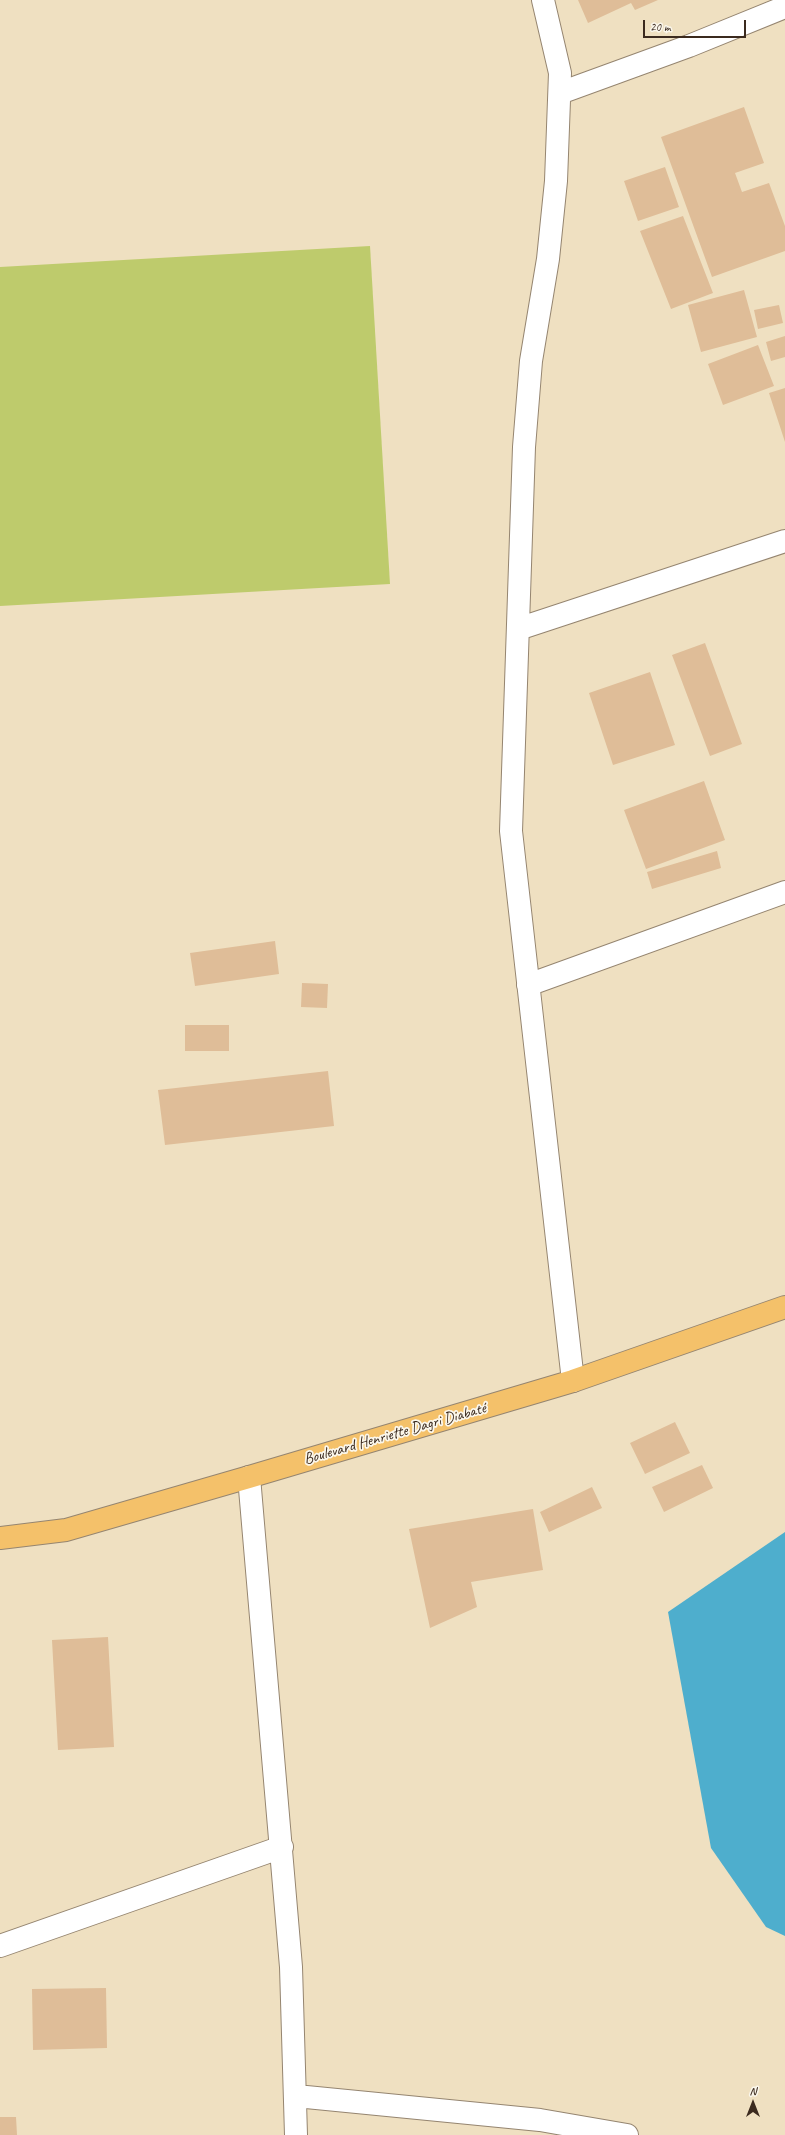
<!DOCTYPE html>
<meta charset="utf-8">
<style>
body{margin:0}
#map{position:relative;width:785px;height:2135px;overflow:hidden;background:#efe0c1;font-family:Caveat,sans-serif}
canvas{display:block}
.north{position:absolute;left:733px;top:2083px;width:40px;height:40px;-webkit-text-stroke:3px #fbf7ec;paint-order:stroke;rotate:0deg;font-size:11px;font-weight:700;line-height:16px;text-align:center;color:#3b2a1e}
.north::after{content:'';display:block;margin:auto;width:14px;height:18px;background:#3b2a1e;clip-path:polygon(50% 0,100% 100%,50% 72%,0 100%)}
.scale{position:absolute;left:643px;top:20px;width:103px;height:18px;box-sizing:border-box;border:2px solid #3b2a1e;border-top:0;padding-left:5px;font-size:12px;line-height:14px;white-space:nowrap;color:#3b2a1e;-webkit-text-stroke:3px #fbf7ec;paint-order:stroke}
</style>
<div id="map">
<canvas width="785" height="2135"></canvas>
<div class="north">N</div>
<div class="scale">20 m</div>
</div>
<script>
const ctx = document.querySelector('canvas').getContext('2d');
ctx.lineJoin = 'round';
function fillPath(path, color) { ctx.fillStyle = color; ctx.fill(path, 'evenodd'); }
const poly = rows => new Path2D(rows.map(r => 'M' + r).join(''));
function trace(path, color, width, dash) { ctx.strokeStyle = color; ctx.lineWidth = width; ctx.lineCap = dash ? 'butt' : 'round'; ctx.setLineDash(dash || []); ctx.stroke(path); }
function label(font, color, halo, rows, align = 'center') {
  ctx.font = font + ' Caveat,sans-serif'; ctx.lineWidth = 3.5; ctx.setLineDash([]); ctx.textBaseline = 'middle'; ctx.strokeStyle = halo; ctx.fillStyle = color; for (const [text, x, y, turn = 0] of rows) {
    ctx.save(); ctx.translate(x, y); ctx.rotate((+turn || 0) * Math.PI / 180); ctx.textAlign = isNaN(turn) ? turn : align; if (halo) ctx.strokeText(text, 0, 0); ctx.fillText(text, 0, 0); ctx.restore();
  }
}
fillPath(poly([
 [370,246,390,584,0,606,0,267]
]), '#becb6c');
fillPath(poly([
 [785,1532,785,1936,766,1927,711,1848,668,1612]
]), '#4eaecd');
fillPath(poly([
 [578,0,658,0,635,10,631,3,588,23],
 [744,107,764,163,735,173,742,192,769,183,785,226,785,251,712,277,661,137],
 [665,167,679,207,638,221,624,181],
 [683,216,713,293,671,309,640,231],
 [744,290,757,337,701,352,688,305],
 [779,305,783,323,758,329,754,310],
 [785,336,785,357,771,361,766,342],
 [758,345,774,386,723,405,708,364],
 [785,388,785,442,769,393],
 [705,643,742,744,710,756,672,655],
 [650,672,675,745,613,765,589,693],
 [704,781,725,840,646,869,624,810],
 [717,851,721,868,652,889,647,872],
 [275,941,279,974,195,986,190,953],
 [302,983,328,984,327,1008,301,1007],
 [185,1025,229,1025,229,1051,185,1051],
 [328,1071,334,1126,165,1145,158,1090],
 [675,1422,690,1453,645,1474,630,1443],
 [702,1465,713,1488,664,1512,652,1487],
 [592,1487,602,1508,549,1532,540,1512],
 [533,1509,543,1570,471,1582,477,1607,430,1628,409,1529],
 [108,1637,114,1747,58,1750,52,1640],
 [106,1988,107,2048,33,2050,32,1989],
 [0,2117,16,2117,17,2135,0,2135]
]), '#dfbd98');
const minor = poly([
 [543,0,560,73,556,181,548,259,531,361,524,447,511,831,573,1381],
 [560,93,689,46,785,7],
 [518,629,785,541],
 [528,985,785,892],
 [249,1477,291,1967,296,2135],
 [0,1946,282,1847],
 [296,2096,540,2120,627,2135]
]);
const major = poly([
 [0,1538,66,1530,249,1477,573,1381,785,1307]
]);
trace(minor, '#958570', 24);
trace(major, '#958570', 24);
trace(minor, '#fff', 22);
trace(major, '#f4c16a', 22);
label('16px', '#3b2a1e', '#fbf7ec', [
 ["Boulevard Henriette Dagri Diabaté",395,1434,-16]
]);
</script>
